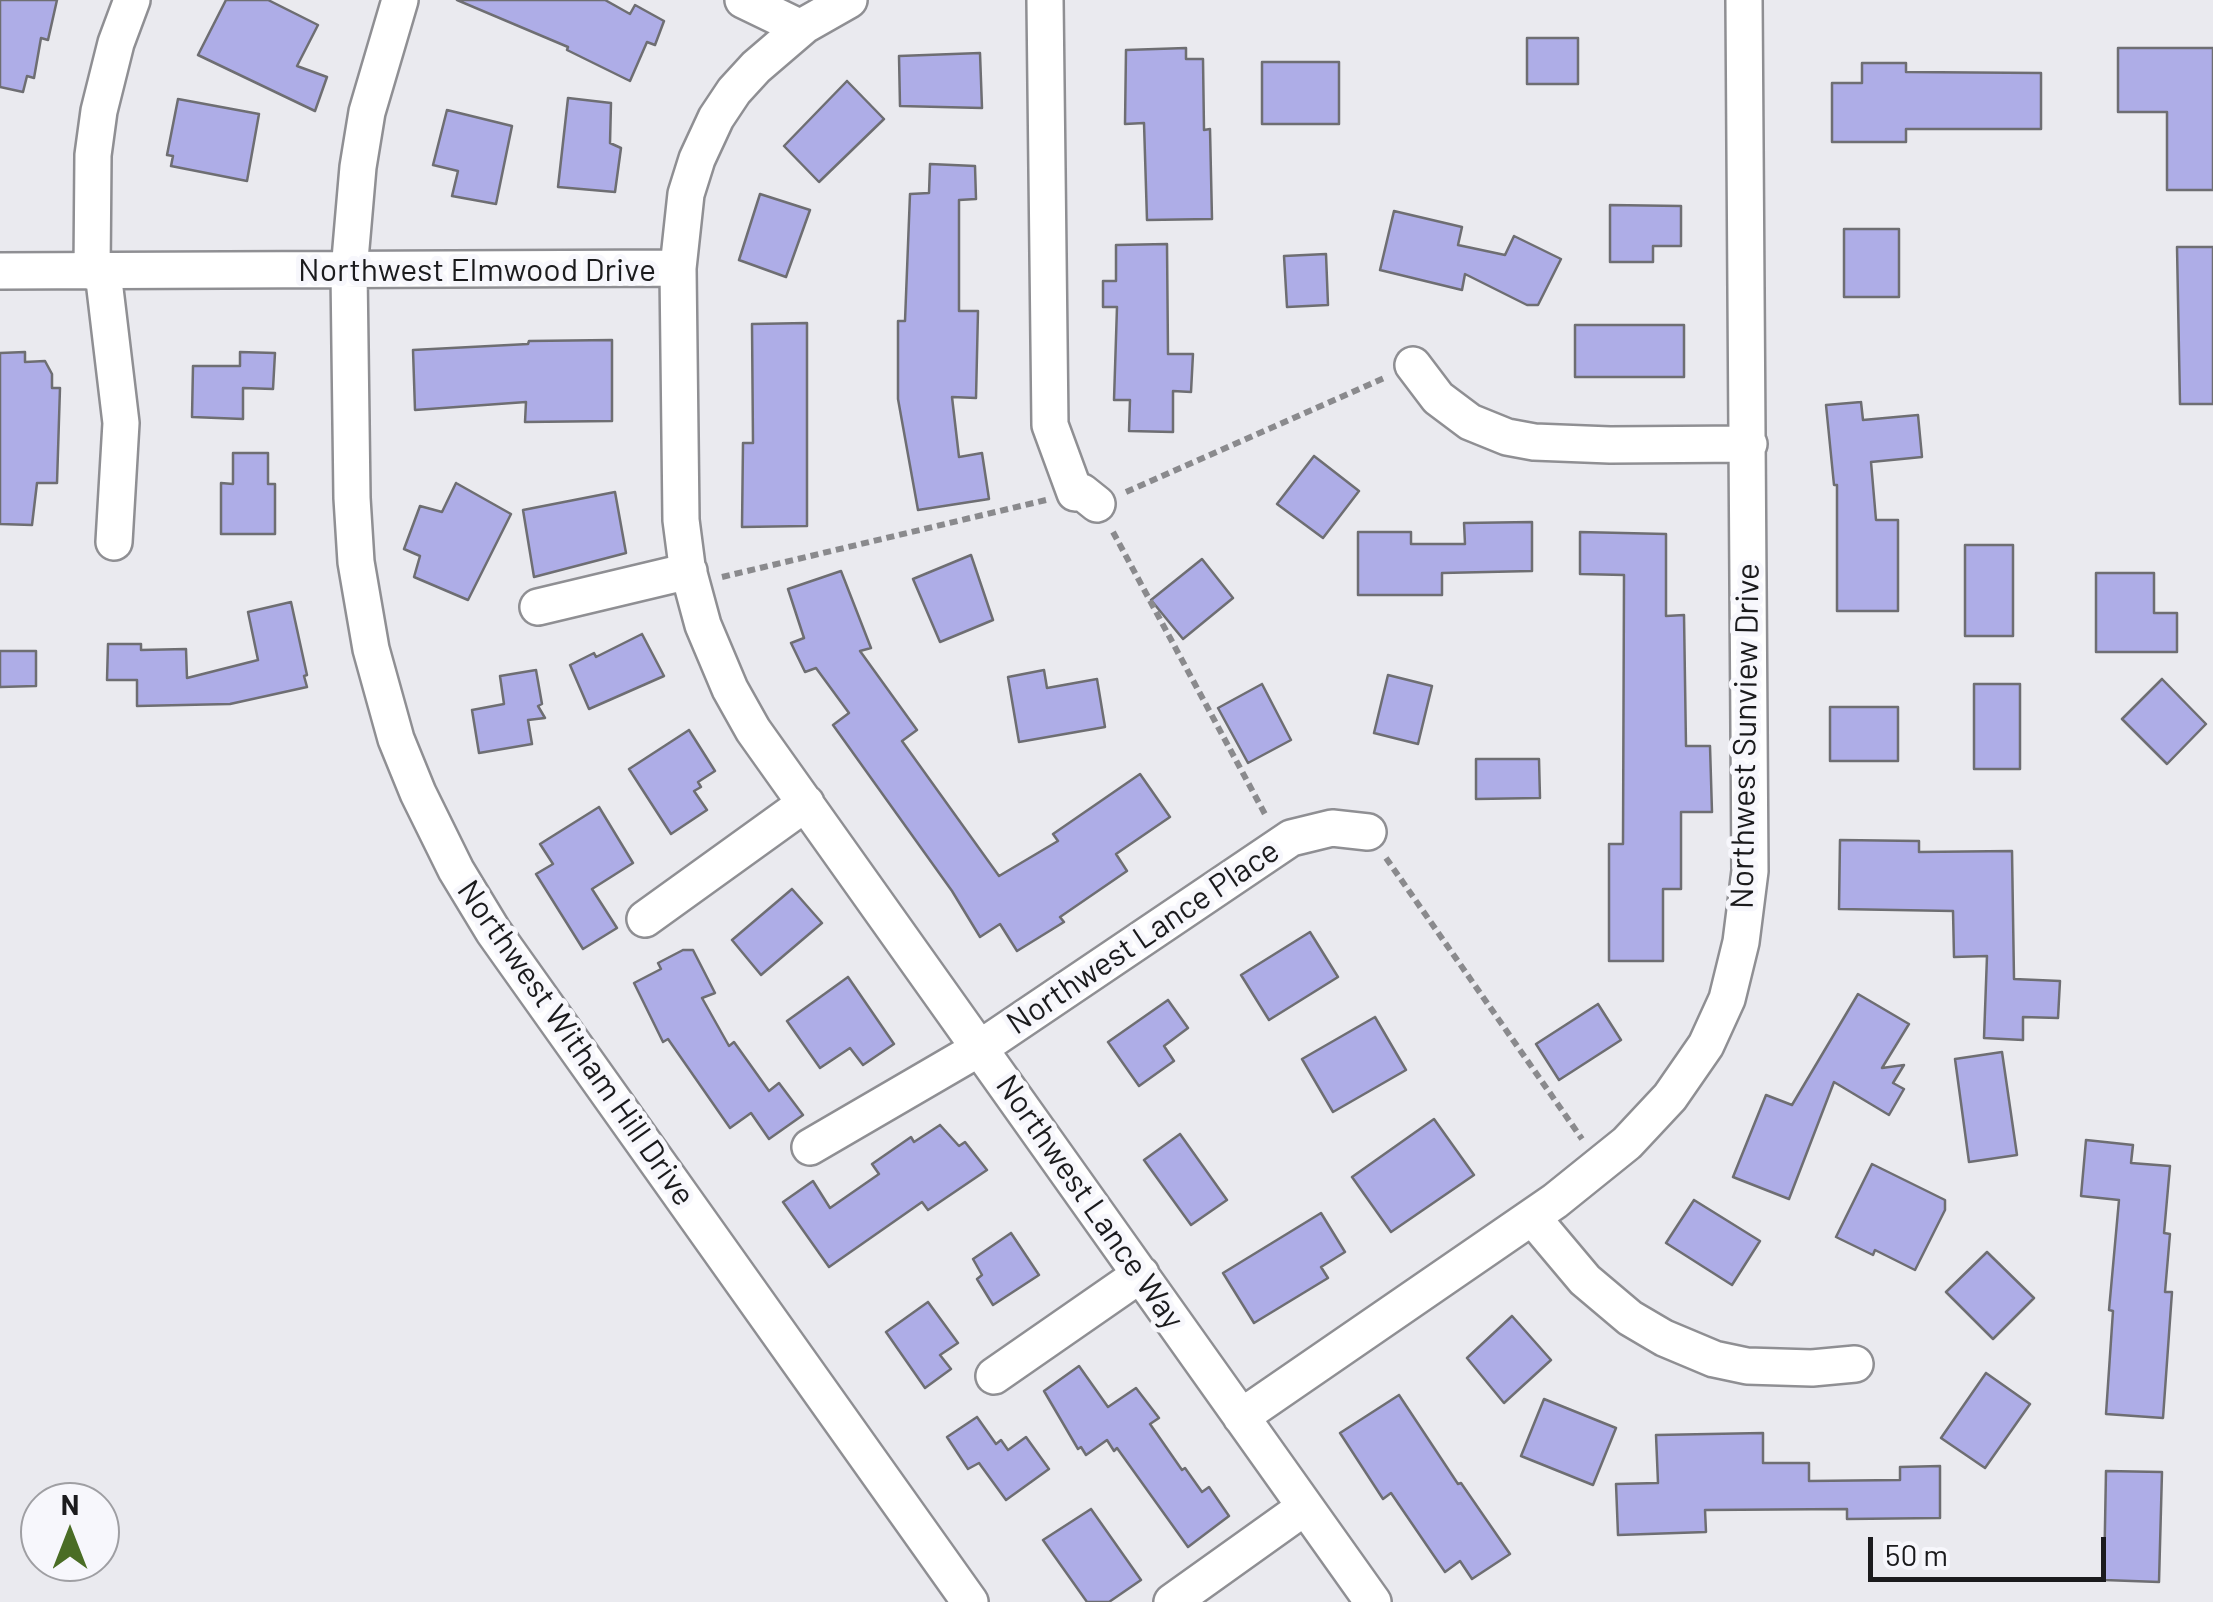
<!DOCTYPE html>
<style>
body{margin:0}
#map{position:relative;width:2213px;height:1602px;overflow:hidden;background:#eaeaef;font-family:Barlow,sans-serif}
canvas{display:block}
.north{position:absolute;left:20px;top:1482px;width:100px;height:100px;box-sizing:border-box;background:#f7f7fc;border:2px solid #9f9fa3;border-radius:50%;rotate:0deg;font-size:28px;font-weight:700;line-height:40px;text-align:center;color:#1b1b1d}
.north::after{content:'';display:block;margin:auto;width:35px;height:45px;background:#4a6d25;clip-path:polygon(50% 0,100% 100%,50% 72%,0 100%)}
.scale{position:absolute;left:1868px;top:1537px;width:238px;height:45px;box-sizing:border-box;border:5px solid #1b1b1d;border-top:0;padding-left:12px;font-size:30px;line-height:35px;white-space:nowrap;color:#1b1b1d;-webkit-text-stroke:8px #f7f7fc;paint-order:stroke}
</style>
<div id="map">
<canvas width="2213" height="1602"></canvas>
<div class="north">N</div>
<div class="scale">50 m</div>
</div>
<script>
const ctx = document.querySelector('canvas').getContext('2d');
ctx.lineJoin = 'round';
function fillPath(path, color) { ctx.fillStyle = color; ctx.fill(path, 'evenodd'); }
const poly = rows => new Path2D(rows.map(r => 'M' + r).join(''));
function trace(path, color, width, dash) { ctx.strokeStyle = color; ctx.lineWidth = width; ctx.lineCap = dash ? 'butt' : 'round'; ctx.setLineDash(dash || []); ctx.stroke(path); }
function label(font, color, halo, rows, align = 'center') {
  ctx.font = font + ' Barlow,sans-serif'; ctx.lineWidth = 10; ctx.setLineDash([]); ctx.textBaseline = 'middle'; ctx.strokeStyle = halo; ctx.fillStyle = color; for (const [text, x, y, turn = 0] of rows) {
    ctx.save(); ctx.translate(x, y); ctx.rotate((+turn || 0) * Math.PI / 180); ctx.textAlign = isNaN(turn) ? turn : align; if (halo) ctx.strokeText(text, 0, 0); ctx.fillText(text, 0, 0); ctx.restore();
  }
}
const building = poly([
 [0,0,57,0,48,40,41,38,34,78,27,76,23,92,0,87,0,0],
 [226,0,268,0,318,25,297,66,327,77,315,111,198,55,226,0],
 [457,0,605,0,630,14,635,5,664,21,655,45,647,42,630,81,567,50,568,47,457,0],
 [1527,38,1578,38,1578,84,1527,84,1527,38],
 [1186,48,1186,59,1203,59,1204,130,1210,129,1212,219,1147,220,1144,123,1125,124,1126,50,1186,48],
 [2118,48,2213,48,2213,190,2167,190,2167,112,2118,112,2118,48],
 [980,53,982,108,900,106,899,56,980,53],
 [1262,62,1339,62,1339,124,1262,124,1262,62],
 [1862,63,1906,63,1906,72,2041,73,2041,129,1906,129,1906,142,1832,142,1832,83,1862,83,1862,63],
 [847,81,884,119,819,182,784,146,847,81],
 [568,98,611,103,610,143,621,148,615,192,558,187,568,98],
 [178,99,259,114,247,181,171,166,173,156,167,155,178,99],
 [447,110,512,126,496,204,452,196,458,171,433,165,447,110],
 [930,164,975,166,976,199,959,200,959,311,978,311,976,398,952,397,959,457,982,453,989,499,918,510,898,399,898,321,905,321,910,194,929,193,930,164],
 [760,194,810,210,786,277,739,260,760,194],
 [1610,205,1681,206,1681,246,1653,246,1653,262,1610,262,1610,205],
 [1394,211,1462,227,1458,245,1505,255,1514,236,1561,259,1538,305,1527,305,1465,274,1462,290,1380,270,1394,211],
 [1844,229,1899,229,1899,297,1844,297,1844,229],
 [1167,244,1168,354,1193,354,1191,392,1173,391,1173,432,1129,431,1130,400,1114,400,1117,307,1103,307,1103,281,1116,281,1116,245,1167,244],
 [2177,247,2213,247,2213,404,2180,404,2177,247],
 [1326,254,1328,305,1287,307,1284,256,1326,254],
 [807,323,807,526,742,527,743,443,753,443,752,324,807,323],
 [1575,325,1684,325,1684,377,1575,377,1575,325],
 [612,340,612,421,525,422,526,402,415,410,413,350,528,344,529,341,612,340],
 [25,352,25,362,45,361,52,374,52,388,60,388,57,483,37,483,32,525,0,524,0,353,25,352],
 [240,352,275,353,273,389,243,388,243,419,192,417,193,366,240,366,240,352],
 [1861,402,1863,420,1918,415,1922,457,1871,462,1876,520,1898,520,1898,611,1837,611,1837,485,1834,485,1826,405,1861,402],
 [233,453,268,453,268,484,275,484,275,534,221,534,221,483,233,484,233,453],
 [1314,456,1359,491,1323,538,1277,504,1314,456],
 [456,483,511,514,468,600,414,577,420,556,404,549,420,506,442,512,456,483],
 [615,492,626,553,534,577,523,510,615,492],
 [1532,522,1532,571,1442,573,1442,595,1358,595,1358,532,1411,532,1411,544,1465,544,1464,523,1532,522],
 [1580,532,1666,534,1666,616,1684,615,1686,746,1710,746,1712,812,1681,812,1681,889,1663,889,1663,961,1609,961,1609,844,1623,844,1624,575,1580,574,1580,532],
 [1965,545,2013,545,2013,636,1965,636,1965,545],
 [971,555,993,620,940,642,913,579,971,555],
 [1202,559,1233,598,1183,639,1151,600,1202,559],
 [841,571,871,648,860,651,917,730,902,741,999,876,1058,841,1053,834,1140,774,1170,817,1116,854,1127,871,1060,917,1064,922,1017,951,1000,924,980,937,952,891,833,725,849,713,816,668,805,672,791,643,804,638,788,589,841,571],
 [2096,573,2154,573,2154,613,2177,613,2177,652,2096,652,2096,573],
 [291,602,307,675,304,676,307,687,230,704,137,706,137,680,107,680,108,644,141,644,141,650,186,649,187,678,258,660,248,612,291,602],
 [642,634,664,676,589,709,570,665,594,653,596,657,642,634],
 [0,651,36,651,36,686,0,687,0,651],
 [536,670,542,704,538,706,545,718,528,720,532,744,479,753,472,710,504,704,500,676,536,670],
 [1044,670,1047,688,1097,679,1105,727,1019,742,1008,677,1044,670],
 [1388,675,1432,686,1418,744,1374,733,1388,675],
 [2162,679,2206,724,2167,764,2122,719,2162,679],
 [1262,684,1291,740,1248,763,1218,708,1262,684],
 [1974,684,2020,684,2020,769,1974,769,1974,684],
 [1830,707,1898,707,1898,761,1830,761,1830,707],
 [689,730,715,771,698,782,701,787,694,791,707,810,671,834,629,769,689,730],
 [1476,759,1539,759,1540,798,1476,799,1476,759],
 [599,807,633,863,592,889,617,928,583,949,536,874,553,864,540,844,599,807],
 [1840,840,1919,841,1919,852,2012,851,2014,979,2060,981,2058,1018,2023,1017,2023,1040,1984,1038,1987,956,1954,957,1953,911,1839,909,1840,840],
 [792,889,822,923,761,975,732,940,792,889],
 [1310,932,1338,977,1269,1020,1241,975,1310,932],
 [683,950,693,950,715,993,702,998,729,1046,734,1042,769,1091,779,1083,803,1115,769,1139,751,1113,730,1128,668,1039,663,1042,634,983,661,969,658,963,683,950],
 [848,977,894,1044,863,1065,850,1048,820,1068,787,1021,848,977],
 [1858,994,1909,1024,1882,1068,1904,1065,1893,1083,1904,1089,1889,1115,1834,1082,1789,1199,1733,1177,1766,1095,1792,1105,1858,994],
 [1168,1000,1188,1028,1164,1046,1174,1061,1139,1086,1108,1042,1168,1000],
 [1598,1004,1621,1040,1559,1080,1536,1044,1598,1004],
 [1375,1017,1406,1070,1333,1112,1302,1059,1375,1017],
 [2002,1052,2017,1155,1969,1162,1955,1059,2002,1052],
 [1434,1119,1474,1175,1391,1232,1352,1177,1434,1119],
 [940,1125,959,1146,965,1142,987,1170,928,1210,922,1202,829,1267,783,1202,813,1181,830,1208,879,1174,872,1164,911,1137,914,1142,940,1125],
 [1180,1134,1227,1200,1191,1225,1144,1160,1180,1134],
 [2086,1140,2133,1145,2131,1163,2170,1166,2164,1233,2170,1234,2165,1292,2172,1292,2163,1418,2106,1414,2113,1311,2109,1310,2119,1200,2081,1196,2086,1140],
 [1872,1164,1945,1200,1945,1210,1915,1270,1875,1250,1873,1255,1836,1237,1872,1164],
 [1694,1200,1760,1241,1732,1285,1666,1243,1694,1200],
 [1321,1213,1345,1252,1321,1267,1328,1278,1254,1323,1223,1273,1321,1213],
 [1011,1233,1039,1275,993,1305,977,1279,982,1275,973,1259,1011,1233],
 [1987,1252,2034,1298,1993,1339,1946,1292,1987,1252],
 [928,1302,958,1343,940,1355,951,1369,925,1388,886,1332,928,1302],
 [1512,1316,1551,1360,1504,1403,1467,1358,1512,1316],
 [1079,1366,1108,1407,1136,1388,1159,1418,1150,1424,1182,1470,1185,1468,1202,1492,1209,1487,1229,1516,1188,1547,1117,1448,1114,1451,1107,1440,1086,1455,1081,1447,1078,1449,1044,1391,1079,1366],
 [1986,1373,2030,1404,1985,1468,1941,1438,1986,1373],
 [1399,1395,1458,1484,1461,1483,1510,1554,1472,1579,1460,1561,1445,1572,1391,1493,1383,1499,1340,1433,1399,1395],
 [1544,1399,1616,1428,1593,1485,1521,1456,1544,1399],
 [977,1417,996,1444,1001,1440,1008,1450,1026,1437,1049,1469,1006,1500,979,1463,968,1469,947,1437,977,1417],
 [1763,1433,1763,1463,1809,1463,1809,1481,1900,1480,1900,1467,1940,1466,1940,1518,1847,1519,1847,1509,1705,1510,1706,1532,1618,1535,1616,1484,1658,1483,1656,1435,1763,1433],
 [2106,1471,2162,1472,2159,1582,2104,1580,2106,1471],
 [1091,1509,1141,1580,1109,1602,1087,1602,1043,1540,1091,1509]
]);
fillPath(building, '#aeade7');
trace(building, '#6e6e72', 2.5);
const minor = poly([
 [400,0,367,112,358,167,349,271,352,498,356,562,371,649,396,739,418,793,456,870,493,931,970,1602],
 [743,0,801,28],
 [849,0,805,25,756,67,734,91,716,118,697,159,686,194,678,268,681,520,687,566,703,625,730,689,753,730,1373,1602],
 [1045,0,1050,425,1075,493,1082,492,1097,504],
 [0,271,678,268],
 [92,272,93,155,99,111,116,43,132,0],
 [103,272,121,423,114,542],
 [1413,365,1438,398,1470,422,1507,437,1534,442,1610,445,1749,444],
 [538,607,689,571],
 [645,919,806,803],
 [810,1147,980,1048,1291,838,1332,828,1368,832],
 [1532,1217,1585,1280,1630,1318,1664,1338,1714,1359,1747,1366,1812,1368,1855,1364],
 [994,1376,1141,1274],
 [1241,1417,1555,1201,1627,1143,1670,1097,1706,1045,1727,999,1741,942,1750,871,1744,0],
 [1172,1602,1305,1507]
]);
trace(minor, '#8f8f93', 40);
trace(poly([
 [1126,492,1384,378],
 [1113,532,1266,816],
 [722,577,1046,500],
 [1386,858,1582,1139]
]), '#8a8a8d', 6, [8, 5]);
trace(minor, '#fff', 35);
label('32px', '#1b1b1d', '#f7f7fc', [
 ["Northwest Elmwood Drive",477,270],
 ["Northwest Sunview Drive",1745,736,-89],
 ["Northwest Lance Place",1143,937,-34],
 ["Northwest Witham Hill Drive",576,1043,55],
 ["Northwest Lance Way",1090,1202,55]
]);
</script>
